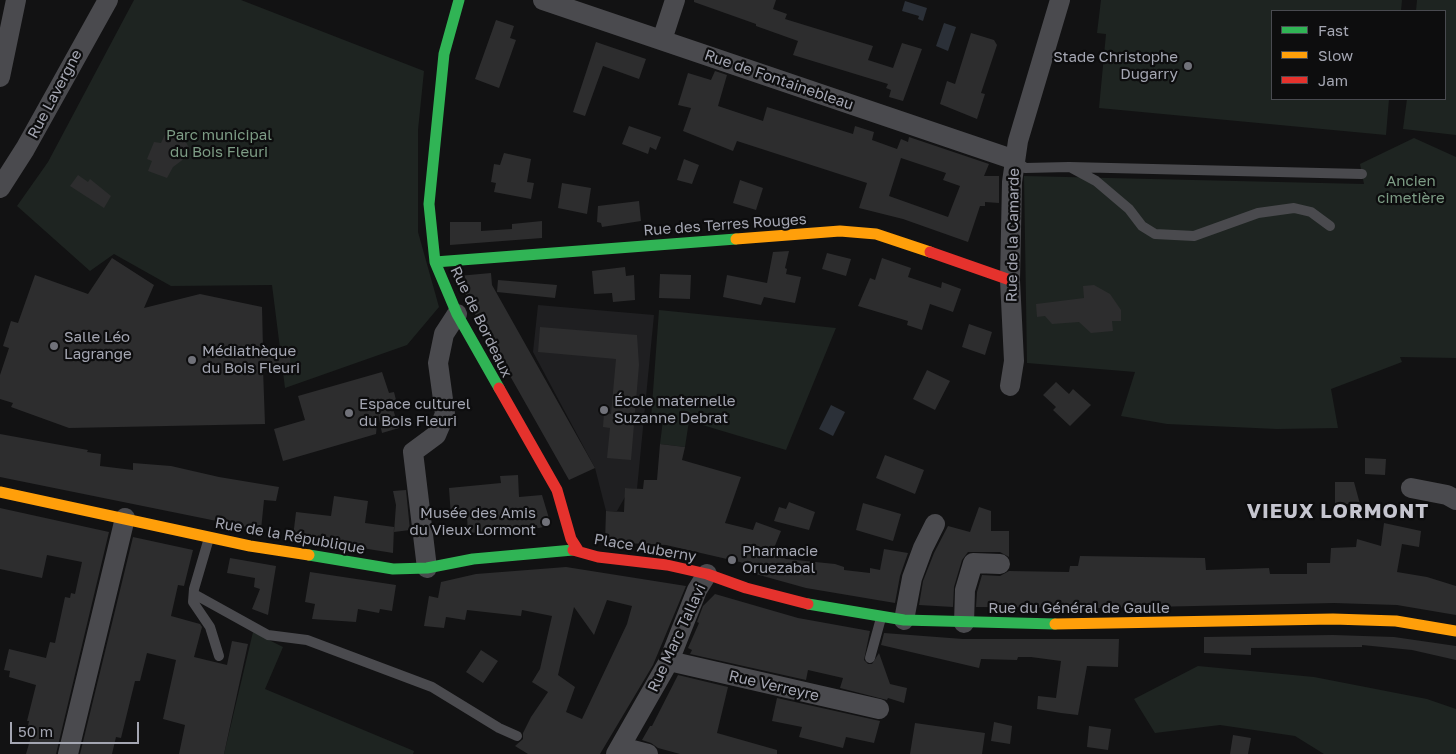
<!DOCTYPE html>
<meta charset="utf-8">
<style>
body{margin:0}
#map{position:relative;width:1456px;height:754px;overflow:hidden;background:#121213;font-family:"Golos Text",sans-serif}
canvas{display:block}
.legend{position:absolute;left:1271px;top:10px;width:175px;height:90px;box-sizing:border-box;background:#0d0d0e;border:1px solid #494a50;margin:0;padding:6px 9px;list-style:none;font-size:15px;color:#a4a6b2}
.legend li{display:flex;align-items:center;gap:10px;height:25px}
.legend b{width:25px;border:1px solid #494a50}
.scale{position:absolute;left:10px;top:722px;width:129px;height:22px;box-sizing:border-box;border:2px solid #a4a6b2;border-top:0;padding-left:6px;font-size:15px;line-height:18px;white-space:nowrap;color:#a4a6b2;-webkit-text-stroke:4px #0d0d0e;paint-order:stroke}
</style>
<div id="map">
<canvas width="1456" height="754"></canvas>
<ul class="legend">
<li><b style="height:6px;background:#30b455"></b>Fast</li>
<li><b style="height:6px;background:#ff9f0a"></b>Slow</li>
<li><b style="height:6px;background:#e5322d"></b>Jam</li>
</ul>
<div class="scale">50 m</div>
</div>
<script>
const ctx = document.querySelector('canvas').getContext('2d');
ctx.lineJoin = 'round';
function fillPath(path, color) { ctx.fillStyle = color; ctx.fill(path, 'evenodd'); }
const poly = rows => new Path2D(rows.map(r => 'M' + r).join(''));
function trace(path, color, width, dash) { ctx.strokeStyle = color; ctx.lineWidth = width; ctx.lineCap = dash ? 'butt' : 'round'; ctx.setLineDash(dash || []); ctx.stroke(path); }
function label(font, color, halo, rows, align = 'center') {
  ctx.font = font + ' "Golos Text",sans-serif'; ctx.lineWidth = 4.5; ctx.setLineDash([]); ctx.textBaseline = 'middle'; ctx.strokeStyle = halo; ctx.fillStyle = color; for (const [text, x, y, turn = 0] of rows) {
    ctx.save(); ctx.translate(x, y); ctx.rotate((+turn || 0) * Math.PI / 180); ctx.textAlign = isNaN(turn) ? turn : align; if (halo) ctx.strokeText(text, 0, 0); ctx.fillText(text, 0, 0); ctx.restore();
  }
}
fillPath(poly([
 [538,305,654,315,637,489,625,488,625,497,617,511,606,511,595,468,533,352]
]), '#1f1f21');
fillPath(poly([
 [134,0,241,0,424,71,418,130,418,232,439,307,407,345,285,388,272,285,171,286,114,254,90,271,17,206,48,162],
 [1101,0,1402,0,1401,11,1272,11,1272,99,1389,99,1386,135,1099,108,1106,34,1097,33],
 [1417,0,1456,0,1456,135,1403,129,1407,99,1445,99,1445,11,1416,11],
 [1414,138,1456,157,1456,358,1400,357,1402,362,1331,389,1338,428,1277,429,1167,424,1121,416,1135,372,1027,363,1024,176,1364,184,1360,164],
 [659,310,836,328,786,450,689,421,685,447,660,444,663,420,651,419],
 [253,632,283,647,265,689,414,751,413,754,224,754],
 [1198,666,1314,677,1427,699,1456,709,1456,754,1324,754,1295,736,1220,725,1155,733,1134,699]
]), '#1e2421');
fillPath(poly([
 [905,1,927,8,923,21,918,19,919,16,902,11],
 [944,23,956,27,948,51,936,46],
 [831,405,845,412,833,436,819,429]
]), '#2b3038');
fillPath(poly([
 [694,0,776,0,773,9,787,14,785,19,873,46,868,60,893,68,902,43,922,49,903,101,889,97,891,90,886,88,888,84,793,55,798,41,756,26,756,24,694,2],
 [496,20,514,26,510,38,516,40,499,88,475,79],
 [971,33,994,40,997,45,981,93,985,94,977,119,940,104,947,81,955,84],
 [596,42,646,59,639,79,603,66,585,116,573,112],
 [715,71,727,75,718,106,763,121,767,107,853,134,855,126,874,132,872,140,897,149,901,139,908,142,909,137,989,164,984,176,999,176,999,203,985,202,985,206,980,206,968,242,903,219,859,208,867,183,737,141,733,151,683,131,691,108,678,105,688,73,711,80],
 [901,158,946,173,943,180,960,186,948,217,889,196],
 [629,126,661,137,656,150,650,147,648,154,622,144],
 [168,128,181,132,189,148,185,158,173,167,167,178,148,171,152,161,147,159,154,142,161,143],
 [504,153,531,159,527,182,534,183,531,199,494,192,496,183,491,182,494,164,500,165],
 [684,159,699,165,692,184,677,180],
 [78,175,88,182,90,179,111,196,104,208,70,186],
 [740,180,763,188,756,210,733,203],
 [562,183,591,188,587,214,558,208],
 [639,201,641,221,602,227,601,223,597,222,598,206],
 [542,221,542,238,450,245,450,222,481,222,481,231,512,229,512,224],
 [789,251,785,268,787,269,786,274,801,277,795,303,764,297,761,305,723,297,727,275,767,283,773,252],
 [827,253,851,259,846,276,822,269],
 [112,258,154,285,144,308,200,294,262,307,263,350,290,349,290,369,263,369,265,424,69,428,11,407,13,403,0,399,0,375,9,348,3,346,11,321,18,323,35,275,88,294],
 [882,258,911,268,908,277,941,288,942,282,961,289,953,312,930,304,922,330,907,325,908,321,858,306,870,278,875,280],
 [625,267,626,276,634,275,635,300,613,302,612,293,594,294,592,271],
 [491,273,492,285,595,468,569,480,471,307,458,276],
 [660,274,691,275,690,299,659,298],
 [498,280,557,285,555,298,497,292],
 [1094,285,1110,294,1121,310,1121,321,1112,321,1113,331,1091,333,1079,322,1052,324,1045,316,1037,317,1036,304,1084,298,1083,286],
 [969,324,992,332,985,355,962,347],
 [540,327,637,335,639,365,631,460,607,458,610,428,603,427,604,413,611,414,616,359,538,352],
 [927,370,950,381,935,410,913,399],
 [382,372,389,393,394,392,397,404,392,406,399,428,382,433,378,414,376,434,283,461,274,429,305,420,298,396],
 [1056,382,1069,394,1073,389,1091,405,1070,426,1053,410,1056,407,1043,395],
 [0,434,88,450,87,452,101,454,100,466,133,470,133,463,171,466,219,477,279,487,276,501,264,500,261,530,0,477],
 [660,444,685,447,682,460,741,477,725,523,753,530,756,522,781,531,772,553,786,559,835,564,844,567,844,570,870,573,870,568,880,570,884,549,908,553,900,576,895,603,806,588,752,573,755,567,740,562,666,545,605,542,606,511,624,512,625,488,643,489,644,480,657,480],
 [885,455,924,470,915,494,876,478],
 [1365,458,1386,459,1385,475,1365,474],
 [518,475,519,497,542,495,551,525,539,528,468,533,467,516,451,517,449,488,501,483,500,476],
 [1335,482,1354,482,1360,504,1335,504],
 [406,490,410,530,394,532,396,505,393,491],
 [334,496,368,501,365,523,394,527,393,553,293,537,296,512,331,516],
 [789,502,815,512,809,530,774,521,779,507,786,509],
 [863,503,901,514,893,541,856,530],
 [979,507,991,511,991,531,1009,531,1009,557,1000,552,968,552,962,560,954,587,953,607,919,605,923,581,934,553,948,526,970,532],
 [0,508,109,532,56,754,26,754,31,737,26,735,29,721,27,721,36,685,9,677,10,671,4,670,9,649,46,658,50,642,55,643,65,597,70,598,71,593,75,594,82,562,47,555,42,578,0,569],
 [1384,523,1421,531,1419,547,1402,544,1397,572,1427,577,1456,586,1456,615,1397,605,1334,603,1102,608,976,607,977,592,982,575,1000,576,1009,571,1069,572,1070,566,1078,566,1080,556,1205,558,1206,570,1269,568,1270,574,1307,574,1307,563,1330,563,1331,548,1356,547,1357,539,1381,546],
 [133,537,193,550,184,586,178,585,171,616,200,624,202,627,194,657,227,665,232,641,248,644,224,754,179,754,185,725,163,719,176,660,147,653,140,681,135,681,121,738,116,737,112,754,80,754],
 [230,558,276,566,268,615,252,609,260,589,254,587,255,578,227,573],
 [566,567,686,586,653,665,600,754,528,754,515,746,523,739,523,733,531,717,548,692,532,682,540,669,552,616,522,610,521,616,467,610,465,620,446,617,444,628,424,626,429,596,438,598,441,582,476,574],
 [607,600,632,606,627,624,582,719,566,712,575,687,558,675,574,607,594,635],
 [310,572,396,585,392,611,380,609,379,613,358,609,356,622,312,619,315,604,305,602],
 [715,594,798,618,870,631,864,660,868,664,872,664,879,653,890,684,907,688,904,703,888,698,887,700,840,688,843,678,808,670,806,680,690,654,692,650,688,648,699,623,697,622,703,606],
 [884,633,963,639,1119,639,1118,667,1087,666,1078,715,1061,713,1037,709,1038,696,1056,698,1061,661,1031,657,1018,657,1017,660,981,659,979,668,881,645],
 [1333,635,1394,637,1456,646,1456,660,1412,650,1362,645,1362,647,1251,648,1251,655,1204,653,1204,637],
 [481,650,498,661,483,683,466,672],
 [678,675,728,687,717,733,777,750,777,754,680,754,658,748,651,743,642,740,650,726,652,726],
 [777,698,880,721,874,743,846,737,843,748,799,737,802,727,772,721],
 [994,722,1012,726,1010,744,991,741],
 [915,723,985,733,982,754,910,754],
 [1089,726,1111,729,1108,750,1087,747],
 [1233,735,1251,738,1248,754,1230,754]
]), '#2d2d2e');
trace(poly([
 [1015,160,1025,168,1069,167,1362,174],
 [1072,168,1096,181,1129,209,1142,226,1155,234,1194,236,1258,213,1294,208,1311,212,1330,226],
 [209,538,194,589,193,602,210,627,219,656],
 [194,594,268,635,307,640,432,687,499,728,517,736],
 [870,658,881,618]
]), '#4a4a4e', 10);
trace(poly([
 [543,0,1015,160],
 [662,40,675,0],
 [0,77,16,0],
 [0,188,25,149,108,0],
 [1010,386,1014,361,1010,280,1012,182,1018,141,1060,0],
 [1411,488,1447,495,1456,500],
 [427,568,413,452,436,435,445,414,438,363,444,334,457,314],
 [904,620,912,578,923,548,935,524],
 [964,623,965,590,973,563,1000,564],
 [669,661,879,709],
 [621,747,648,754],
 [68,754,125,518],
 [616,754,669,661,697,590,707,574]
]), '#4a4a4e', 20);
trace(poly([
 [459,0,444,54,429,204,435,262,457,314,499,388],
 [435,262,736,239],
 [309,555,393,569,427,568,473,559,573,550],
 [808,604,904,620,1055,624]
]), '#30b455', 11);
trace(poly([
 [736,239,840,231,876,234,930,252],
 [0,492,250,546,309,555],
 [1055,624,1333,619,1396,621,1456,631]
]), '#ff9f0a', 11);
trace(poly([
 [930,252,1010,280],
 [499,388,557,490,571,539,578,550],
 [573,550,598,557,667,565,707,574,746,588,808,604]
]), '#e5322d', 11);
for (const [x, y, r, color] of [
 [1188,66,5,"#71727a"],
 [54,346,5,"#71727a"],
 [192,360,5,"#71727a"],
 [604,410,5,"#71727a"],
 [349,413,5,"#71727a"],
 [546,522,5,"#71727a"],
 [732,560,5,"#71727a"]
]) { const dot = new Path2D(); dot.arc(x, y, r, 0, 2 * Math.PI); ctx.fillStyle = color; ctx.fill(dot); trace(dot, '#0d0d0e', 2); }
label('15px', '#a4a6b2', '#0d0d0e', [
 ["Stade Christophe",1178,57,"right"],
 ["Dugarry",1178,74,"right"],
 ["Salle Léo",64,337],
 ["Lagrange",64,354],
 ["Médiathèque",202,351],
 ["du Bois Fleuri",202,368],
 ["École maternelle",614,401],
 ["Suzanne Debrat",614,418],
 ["Espace culturel",359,404],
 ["du Bois Fleuri",359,421],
 ["Musée des Amis",536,513,"right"],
 ["du Vieux Lormont",536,530,"right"],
 ["Pharmacie",742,551],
 ["Oruezabal",742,568]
], 'left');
label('15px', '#a4a6b2', '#0d0d0e', [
 ["Rue de Fontainebleau",779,80,19],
 ["Rue Lavergne",55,94,-62],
 ["Rue des Terres Rouges",725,225,-4],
 ["Rue de la Camarde",1013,235,-89],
 ["Rue de Bordeaux",481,322,64],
 ["Rue de la République",290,536,10],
 ["Place Auberny",645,548,10],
 ["Rue du Général de Gaulle",1079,608],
 ["Rue Marc Tallavi",677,638,-65],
 ["Rue Verreyre",774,686,13]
]);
label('15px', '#7d9c85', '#0d0d0e', [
 ["Parc municipal",219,135],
 ["du Bois Fleuri",219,152],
 ["Ancien",1411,181],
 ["cimetière",1411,198]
]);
ctx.letterSpacing = '1px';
label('bold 20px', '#c5c5cf', '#0d0d0e', [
 ["VIEUX LORMONT",1338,512]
]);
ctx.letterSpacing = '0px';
</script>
